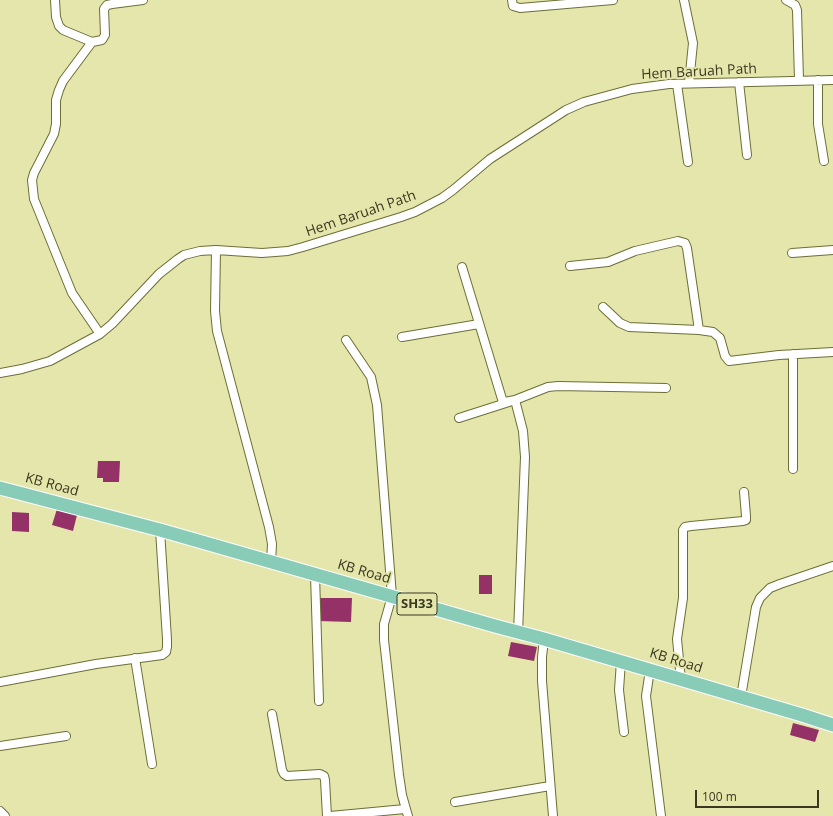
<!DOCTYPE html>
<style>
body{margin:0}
#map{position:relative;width:833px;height:816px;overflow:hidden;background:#e4e6ab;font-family:"Open Sans",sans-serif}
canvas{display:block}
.scale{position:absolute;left:695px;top:790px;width:124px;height:18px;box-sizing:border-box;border:2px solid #393922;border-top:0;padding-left:5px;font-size:12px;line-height:14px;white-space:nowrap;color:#393922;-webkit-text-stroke:3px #e4e6ab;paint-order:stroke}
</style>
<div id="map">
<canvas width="833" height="816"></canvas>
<div class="scale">100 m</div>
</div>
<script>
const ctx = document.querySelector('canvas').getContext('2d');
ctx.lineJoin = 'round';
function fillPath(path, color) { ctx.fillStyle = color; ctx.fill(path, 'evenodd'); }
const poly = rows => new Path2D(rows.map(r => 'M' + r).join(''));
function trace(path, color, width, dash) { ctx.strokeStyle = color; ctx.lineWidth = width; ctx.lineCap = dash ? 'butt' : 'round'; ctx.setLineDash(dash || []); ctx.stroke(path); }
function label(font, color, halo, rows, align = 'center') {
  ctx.font = font + ' "Open Sans",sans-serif'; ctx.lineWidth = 4; ctx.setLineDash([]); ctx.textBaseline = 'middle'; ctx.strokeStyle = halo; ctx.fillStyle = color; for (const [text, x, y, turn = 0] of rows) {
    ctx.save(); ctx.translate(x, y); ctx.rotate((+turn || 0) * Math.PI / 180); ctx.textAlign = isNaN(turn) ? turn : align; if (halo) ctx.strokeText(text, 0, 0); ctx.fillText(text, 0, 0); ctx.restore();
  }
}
fillPath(poly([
 [98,461,120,461,119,482,103,482,103,478,97,478],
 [57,509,77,515,73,531,52,525],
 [12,512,29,513,29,532,12,531],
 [479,575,492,575,492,594,479,594],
 [318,598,352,598,351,622,318,621],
 [511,642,537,647,534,661,508,656],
 [793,723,819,730,815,742,790,735]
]), '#943167');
const minor = poly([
 [55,0,56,17,59,26,63,30,92,42],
 [512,0,513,6,520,8,613,0],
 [684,0,693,43,689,83],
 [786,0,795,5,797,10,799,80],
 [818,80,818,124,824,161],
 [739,82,747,155],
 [677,84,688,162],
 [216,250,215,311,217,331,269,527,272,544,271,563],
 [792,253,833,250],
 [570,266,608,262,635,251,678,241,685,243,687,248,699,330],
 [462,267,502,399,505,402,515,400,548,387,558,386,666,388],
 [603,307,620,323,629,327,699,330,713,332,720,338,725,356,729,361,779,355,833,352],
 [100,334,72,293,34,199,32,180,34,173,54,134,56,124,56,100,59,90,63,81,92,42,102,40,105,35,104,9,107,5,112,4,143,0],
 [402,337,479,324],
 [346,340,371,377,377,405,392,596,384,624,384,640,399,775,402,795,408,816],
 [0,373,22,369,50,361,100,334,112,324,159,274,178,259,184,255,200,251,216,250,262,253,288,251,303,247,401,217,415,212,442,198,453,190,490,159,566,110,584,102,632,89,669,84,833,80],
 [515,400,523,431,525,457,518,633],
 [459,418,509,402],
 [793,469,793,354],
 [315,575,319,701],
 [544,639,542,657,542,681,553,816],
 [135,658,152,764],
 [621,661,619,690,624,732],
 [650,670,646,696,661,816],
 [681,680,677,639,683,598,683,530,685,527,691,526,743,521,746,520,746,516,744,492],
 [0,682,96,664,162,655,166,652,167,647,167,639,160,530],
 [741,697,756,607,760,598,770,588,780,584,833,566],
 [272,714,282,770,284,774,287,776,320,774,324,776,325,780,327,816],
 [0,746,66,736],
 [455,802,550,786],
 [0,811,5,816],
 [330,816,405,809]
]);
const primary = poly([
 [0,488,160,530,495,626,544,639,802,715,833,725]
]);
trace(minor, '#6d6e37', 10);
trace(primary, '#fff', 15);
trace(minor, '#fff', 8);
trace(primary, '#88ccb8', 13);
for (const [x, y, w] of [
 [417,604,40]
]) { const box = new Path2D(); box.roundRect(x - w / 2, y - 11, w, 22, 3); ctx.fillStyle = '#e4e6ab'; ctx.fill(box); trace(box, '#393922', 1); }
label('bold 13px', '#393922', null, [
 ["SH33",417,604]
]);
label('14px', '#393922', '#e4e6ab', [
 ["Hem Baruah Path",699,72,-3],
 ["Hem Baruah Path",361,214,-19],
 ["KB Road",52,485,15],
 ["KB Road",364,572,16],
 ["KB Road",676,661,17]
]);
</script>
